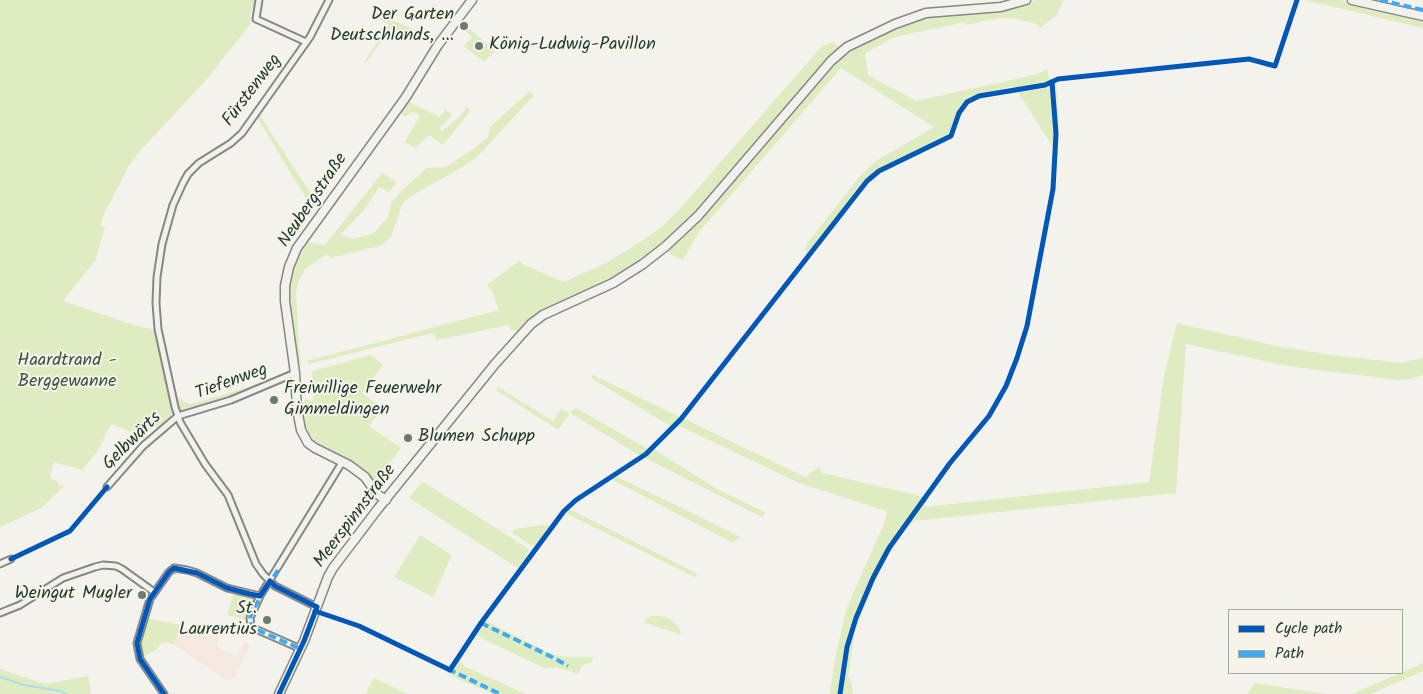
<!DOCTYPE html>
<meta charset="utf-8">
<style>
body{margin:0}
#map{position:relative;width:1423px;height:694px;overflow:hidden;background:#f4f2ec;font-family:Kalam,sans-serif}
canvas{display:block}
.legend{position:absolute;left:1228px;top:609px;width:175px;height:65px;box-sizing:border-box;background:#f7f3e8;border:1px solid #a1aaa0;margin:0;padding:6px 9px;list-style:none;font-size:15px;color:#1f3d34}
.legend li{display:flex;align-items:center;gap:10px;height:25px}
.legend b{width:25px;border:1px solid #a1aaa0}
</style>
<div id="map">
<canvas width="1423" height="694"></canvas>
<ul class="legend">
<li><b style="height:6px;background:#0057b8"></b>Cycle path</li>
<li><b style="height:6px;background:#3fa9f5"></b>Path</li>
</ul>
</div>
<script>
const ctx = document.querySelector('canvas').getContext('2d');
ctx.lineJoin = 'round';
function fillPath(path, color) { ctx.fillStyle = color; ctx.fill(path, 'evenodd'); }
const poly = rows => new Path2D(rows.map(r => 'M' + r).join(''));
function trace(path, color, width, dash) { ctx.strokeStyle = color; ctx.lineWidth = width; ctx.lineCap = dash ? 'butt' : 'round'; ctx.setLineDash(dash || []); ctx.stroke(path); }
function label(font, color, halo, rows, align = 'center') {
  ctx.font = font + ' Kalam,sans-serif'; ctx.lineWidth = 4; ctx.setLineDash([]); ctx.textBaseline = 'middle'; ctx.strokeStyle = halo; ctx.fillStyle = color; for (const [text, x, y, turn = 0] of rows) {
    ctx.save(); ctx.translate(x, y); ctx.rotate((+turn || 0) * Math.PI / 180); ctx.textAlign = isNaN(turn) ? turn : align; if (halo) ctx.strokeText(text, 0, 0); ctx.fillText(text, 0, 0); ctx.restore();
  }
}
fillPath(poly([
 [182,626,203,631,219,638,216,646,237,657,244,642,250,645,235,678,228,681,173,644]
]), '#f5e8df');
fillPath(poly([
 [0,0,255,0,250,15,251,23,207,79,140,151,128,167,102,218,101,226,105,228,96,257,97,258,63,301,136,326,157,330,161,358,173,409,172,414,159,430,147,418,137,434,111,424,97,452,82,470,54,462,50,478,59,482,57,485,64,486,54,496,41,508,0,527],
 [1037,0,1064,0,1056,16,1040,28,1038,25,1033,23,1014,18,999,18,966,25,965,22,895,37,865,53,868,75,916,101,1038,74,1047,69,1049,79,1056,81,1059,119,1058,155,1014,86,981,94,962,104,948,136,887,165,867,177,808,254,806,250,806,245,860,176,876,161,934,127,841,68,699,232,683,260,675,257,666,250,691,227,835,61,856,46,924,16,1013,7],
 [1304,0,1341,0,1423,20,1423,28],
 [372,10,435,40,429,43,401,30,397,36,389,31,366,63,364,62,389,25,370,15],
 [464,24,495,51,484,62,464,46,472,37,462,29],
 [833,42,840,47,824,62,730,174,681,228,628,270,603,284,547,309,530,320,518,332,511,330,509,325,437,340,433,333,309,364,307,361,499,310,492,291,487,285,519,261,524,265,564,282,606,263,640,242,659,229,678,211,822,46],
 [530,91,534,95,478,156,459,169,411,196,403,203,391,237,382,245,330,258,327,254,305,269,298,282,296,292,299,347,301,362,300,364,298,362,293,328,290,287,295,265,308,242,325,245,382,173,395,181,395,185,389,192,379,187,364,210,340,235,353,239,374,233,388,217,391,203,401,191,427,168,446,167,476,147,488,137,490,127],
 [409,102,440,117,445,110,451,114,451,117,441,126,440,129,442,131,457,119,466,109,465,106,471,110,443,145,429,135,415,148,405,142,420,115,412,112,405,117,401,112],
 [260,112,262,119,318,204,313,210,257,117],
 [1177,323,1276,346,1331,355,1402,363,1422,358,1423,355,1423,375,1411,379,1398,380,1310,369,1288,366,1186,344,1176,493,914,521,908,527,896,543,879,571,855,631,848,676,852,685,853,694,830,694,834,664,846,610,885,521,887,514,886,511,799,483,680,426,676,427,670,426,591,378,593,375,805,477,819,467,823,473,929,498,924,507,1149,482,1164,376],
 [371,355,383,365,362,393,383,408,369,426,401,448,375,483,348,458,314,441,305,428,302,406,305,399,312,401,314,394,312,371],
 [286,374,259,388,182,412,179,408,176,399,180,398,184,402,191,404,262,383],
 [498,387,553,421,561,409,570,413,576,408,646,448,650,447,717,489,766,513,762,517,639,455,570,413,558,430,496,390],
 [615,476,684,509,740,537,733,543,611,479],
 [421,483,425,483,529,549,525,559,519,569,409,498],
 [569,509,698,574,695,577,565,513],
 [542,525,551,526,536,545,531,545,512,533,515,529],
 [420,535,452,555,433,597,394,577],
 [234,593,255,598,246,620,227,615],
 [651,616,660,616,670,619,678,626,682,635,643,622],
 [145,618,182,625,173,644,167,642,161,643,157,649,143,657,141,646],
 [486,621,553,655,569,657,594,657,591,663,582,665,578,674,556,667,546,669,471,633,479,623],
 [455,658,461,661,464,666,526,694,493,694,458,679,447,673],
 [1423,663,1423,671,1371,694,1352,694],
 [0,669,45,684,88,676,91,694,0,694],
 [374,678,407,694,366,694],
 [1255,683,1313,692,1331,694,1247,694]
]), '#dfecc1');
trace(poly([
 [0,677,24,685,61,691,66,694]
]), '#abdced', 2);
const street = poly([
 [259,0,256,19,306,42],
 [107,487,143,446,178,416,231,400,295,373],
 [0,564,11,559],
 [317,607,275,586,263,574,256,564,228,495,205,464,180,422,175,407,158,329,156,303,157,277,162,244,173,205,183,183,188,174,199,163,231,143,242,133,310,37,329,0],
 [0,613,20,605,63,578,95,567,103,565,116,566,122,569,154,592],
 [301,649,251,627,250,618,260,596,343,461],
 [164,694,140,659,137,643,150,599,169,572,174,568,187,570,197,573,227,588,260,596]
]);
const secondary = poly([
 [1352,0,1423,16],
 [386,500,377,494,365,477,349,465,315,448,308,443,301,430,297,409,295,373,285,301,285,286,289,267,297,248,406,97,438,45,472,0],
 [279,694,304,641,328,577,333,568,377,510,495,364,531,324,543,315,613,283,643,264,666,246,698,216,831,61,847,47,895,24,926,13,1001,7,1026,0]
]);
trace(street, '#848985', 9);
trace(secondary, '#848985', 11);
trace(street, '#f2f1ed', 5);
trace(secondary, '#f2f1ed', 8);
trace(poly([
 [1380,0,1423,10],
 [278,570,254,608,250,618,251,627,301,649],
 [481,623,552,657,568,666],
 [448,669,500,694]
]), '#3fa9f5', 4, [8, 4]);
trace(poly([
 [11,559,70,531,107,487],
 [315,611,359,626,450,670,481,623,564,511,576,500,646,454,681,419,867,181,879,171,951,136,959,113,967,102,979,96,1045,85,1058,79,1249,59,1275,66,1297,0],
 [164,694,140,659,137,643,150,599,169,572,174,568,197,573,227,588,250,594,260,596,270,581,275,586,317,607,304,641,279,694],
 [840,694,847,647,856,618,873,578,889,548,950,463,989,416,1006,386,1017,358,1027,326,1053,189,1056,134,1052,82]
]), '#0057b8', 5);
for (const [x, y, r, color] of [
 [464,26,5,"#6a7c74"],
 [479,46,5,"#6a7c74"],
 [274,400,5,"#6a7c74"],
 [408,438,5,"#6a7c74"],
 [142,595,5,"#6a7c74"],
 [267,620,5,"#6a7c74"]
]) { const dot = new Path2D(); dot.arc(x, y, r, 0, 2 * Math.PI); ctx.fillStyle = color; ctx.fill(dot); trace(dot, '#f7f3e8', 2); }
label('18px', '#1f3d34', '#f7f3e8', [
 ["Der Garten",454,16],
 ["Deutschlands, ...",454,37],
 ["König-Ludwig-Pavillon",489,46,"left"],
 ["Freiwillige Feuerwehr",284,390,"left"],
 ["Gimmeldingen",284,411,"left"],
 ["Blumen Schupp",418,438,"left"],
 ["Weingut Mugler",132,595],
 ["St.",257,610],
 ["Laurentius",257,631]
], 'right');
label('18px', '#1f3d34', '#f7f3e8', [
 ["Fürstenweg",253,91,-53],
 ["Neubergstraße",314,201,-56],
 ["Tiefenweg",232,383,-20],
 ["Gelbwärts",133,442,-45],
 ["Meerspinnstraße",356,517,-53]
]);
label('18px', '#395744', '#f7f3e8', [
 ["Haardtrand -",67,362],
 ["Berggewanne",67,383]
]);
</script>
